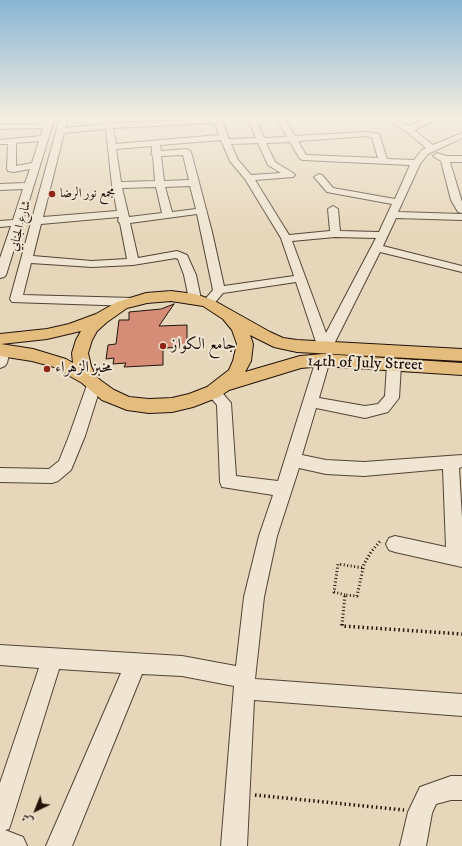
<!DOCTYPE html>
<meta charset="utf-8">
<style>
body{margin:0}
#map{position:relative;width:462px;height:846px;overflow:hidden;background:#e7d7ba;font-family:"IM FELL DW Pica",Amiri,serif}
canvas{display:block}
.north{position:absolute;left:16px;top:790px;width:40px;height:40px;-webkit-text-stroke:3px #efe5d2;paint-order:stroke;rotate:223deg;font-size:11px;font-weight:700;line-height:16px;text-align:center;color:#21120a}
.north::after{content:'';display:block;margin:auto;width:14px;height:18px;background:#21120a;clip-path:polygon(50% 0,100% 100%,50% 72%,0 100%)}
</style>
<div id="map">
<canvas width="462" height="846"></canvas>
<div class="north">ش</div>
</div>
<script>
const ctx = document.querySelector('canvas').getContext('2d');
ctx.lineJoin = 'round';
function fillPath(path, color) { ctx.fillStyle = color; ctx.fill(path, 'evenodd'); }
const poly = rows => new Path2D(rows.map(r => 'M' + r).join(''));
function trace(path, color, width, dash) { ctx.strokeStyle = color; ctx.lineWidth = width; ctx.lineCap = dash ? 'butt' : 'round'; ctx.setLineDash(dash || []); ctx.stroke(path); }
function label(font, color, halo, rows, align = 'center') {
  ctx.font = font + ' "IM FELL DW Pica",Amiri,serif'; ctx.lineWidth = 4; ctx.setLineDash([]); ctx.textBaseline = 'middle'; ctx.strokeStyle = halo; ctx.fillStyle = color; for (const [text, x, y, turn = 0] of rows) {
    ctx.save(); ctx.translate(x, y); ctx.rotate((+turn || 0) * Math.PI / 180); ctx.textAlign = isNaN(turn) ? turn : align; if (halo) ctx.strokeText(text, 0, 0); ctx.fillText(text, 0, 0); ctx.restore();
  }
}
const building = poly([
 [174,304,159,326,187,325,187,347,163,348,163,365,124,367,126,363,113,364,114,358,106,359,108,345,116,344,119,320,129,320,129,312,161,309,174,304]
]);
fillPath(building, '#d58d77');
trace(building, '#21120a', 1);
const minor = poly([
 [47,117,55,117,6,275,4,277,0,278,0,258,11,226,0,227,0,221,13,220,23,189,0,190,0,184,25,183,30,169,14,172,8,171,7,169,8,144,0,144,0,140,41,136,43,128,0,129,0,125,45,124,47,117],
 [39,141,32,163,16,166,16,143,39,141],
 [60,117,68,117,65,128,105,124,104,117,112,117,113,123,213,119,212,117,220,117,229,139,256,138,247,117,255,117,264,138,287,137,276,117,284,117,295,136,367,132,379,134,387,159,414,160,422,150,426,148,406,131,381,117,391,117,409,126,430,117,440,117,439,119,414,130,433,145,462,133,462,138,428,154,420,164,398,212,462,214,462,220,396,218,383,246,462,266,462,272,380,252,332,348,330,351,325,352,320,351,318,348,296,282,223,293,212,306,204,306,202,303,213,290,197,214,130,223,138,258,177,251,187,255,196,275,201,299,199,302,191,302,189,299,184,275,178,259,176,258,133,265,92,267,31,263,23,295,133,298,137,299,139,302,137,305,133,306,12,302,10,299,60,117],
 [215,123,219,135,116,144,113,128,215,123],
 [106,129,112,185,117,211,43,217,64,133,106,129],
 [367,136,372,138,378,158,306,155,298,141,367,136],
 [221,140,230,161,245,179,281,238,294,276,224,286,212,232,191,152,187,149,161,151,160,145,221,140],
 [290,142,300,159,303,160,410,165,395,199,333,188,322,175,319,174,314,177,327,192,392,204,379,232,340,231,338,209,333,206,328,209,330,231,289,235,255,180,293,177,295,175,293,173,275,162,266,143,290,142],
 [258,143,268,165,281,173,251,175,238,160,231,144,258,143],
 [152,146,152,152,151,154,153,156,155,181,121,182,116,149,152,146],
 [183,155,189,180,164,181,161,156,183,155],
 [190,186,196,209,172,212,165,187,190,186],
 [156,187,162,213,129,217,122,188,156,187],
 [119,217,118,221,120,223,127,259,92,261,33,256,41,224,119,217],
 [335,237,376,238,326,333,292,241,335,237],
 [437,153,446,156,462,156,462,162,450,162,462,202,462,213,458,212,451,200,441,161,433,156,437,153],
 [0,346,8,347,10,350,7,363,5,366,0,368,0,346],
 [323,355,328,357,330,360,319,398,365,406,378,404,385,396,387,365,389,362,394,360,399,362,401,365,399,398,388,412,365,418,316,408,302,455,326,460,364,462,462,455,462,467,459,468,462,518,462,567,395,552,389,550,386,544,389,538,395,536,446,547,443,469,364,476,326,474,299,468,277,536,264,597,255,679,462,694,462,716,254,700,247,846,221,846,234,686,182,676,142,674,72,846,46,846,121,673,59,669,12,820,9,829,5,830,23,837,27,846,0,846,0,783,39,668,0,665,0,645,182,656,236,666,244,597,259,536,273,495,222,487,220,482,217,405,206,392,208,388,213,387,218,388,231,403,236,476,278,481,316,360,318,357,323,355],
 [94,380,99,381,101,385,85,436,71,470,58,481,52,483,0,482,0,468,49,469,59,461,69,436,87,385,89,381,94,380],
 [451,776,462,776,462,800,451,800,436,804,432,813,426,846,400,846,408,812,420,787,451,776]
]);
const major = poly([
 [171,291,195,294,213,300,270,332,283,338,297,340,462,349,462,361,297,352,274,347,250,335,253,344,251,361,245,372,300,356,323,354,462,363,462,375,323,366,301,368,229,390,219,397,193,407,172,412,149,413,127,410,102,400,82,383,54,367,32,361,0,356,0,334,47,329,69,324,96,314,117,302,146,293,171,291],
 [171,301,203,306,223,319,232,330,237,344,233,361,229,370,207,387,189,394,172,398,149,399,129,397,114,390,100,380,95,375,91,366,88,353,92,340,97,331,107,322,127,308,147,303,171,301],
 [81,331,76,340,72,353,73,363,66,359,33,349,1,344,47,339,81,331]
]);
trace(minor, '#524336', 2);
trace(major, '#21120a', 2);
trace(poly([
 [345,595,334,592,338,564,364,568],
 [342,625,345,595,357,596,364,564,371,552,381,540]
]), '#21120a', 3, [1, 2.5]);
trace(poly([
 [342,624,342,626,462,634],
 [255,795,404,810]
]), '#21120a', 3.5, [1.5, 3]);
fillPath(minor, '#efe5d2');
fillPath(major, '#e4bc7d');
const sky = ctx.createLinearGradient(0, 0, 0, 235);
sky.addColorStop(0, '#87b6d3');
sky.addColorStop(0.5, '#f4ede0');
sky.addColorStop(1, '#f4ede000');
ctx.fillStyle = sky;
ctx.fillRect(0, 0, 462, 235);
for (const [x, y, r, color] of [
 [52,194,4,"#8f2418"],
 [163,346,4,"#8f2418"],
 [47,369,4,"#8f2418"]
]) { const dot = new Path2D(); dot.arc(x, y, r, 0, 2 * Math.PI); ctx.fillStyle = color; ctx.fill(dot); trace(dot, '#efe5d2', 1.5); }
label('13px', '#21120a', '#efe5d2', [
 ["مجمع نور الرضا",60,194]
], 'left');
label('13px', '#21120a', '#efe5d2', [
 ["شارع الجنابي",21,226,-75]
]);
label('16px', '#21120a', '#efe5d2', [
 ["جامع الكواز",171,346],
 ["مخبز الزهراء",55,369]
], 'left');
label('16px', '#21120a', '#efe5d2', [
 ["14th of July Street",365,364,2]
]);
</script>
